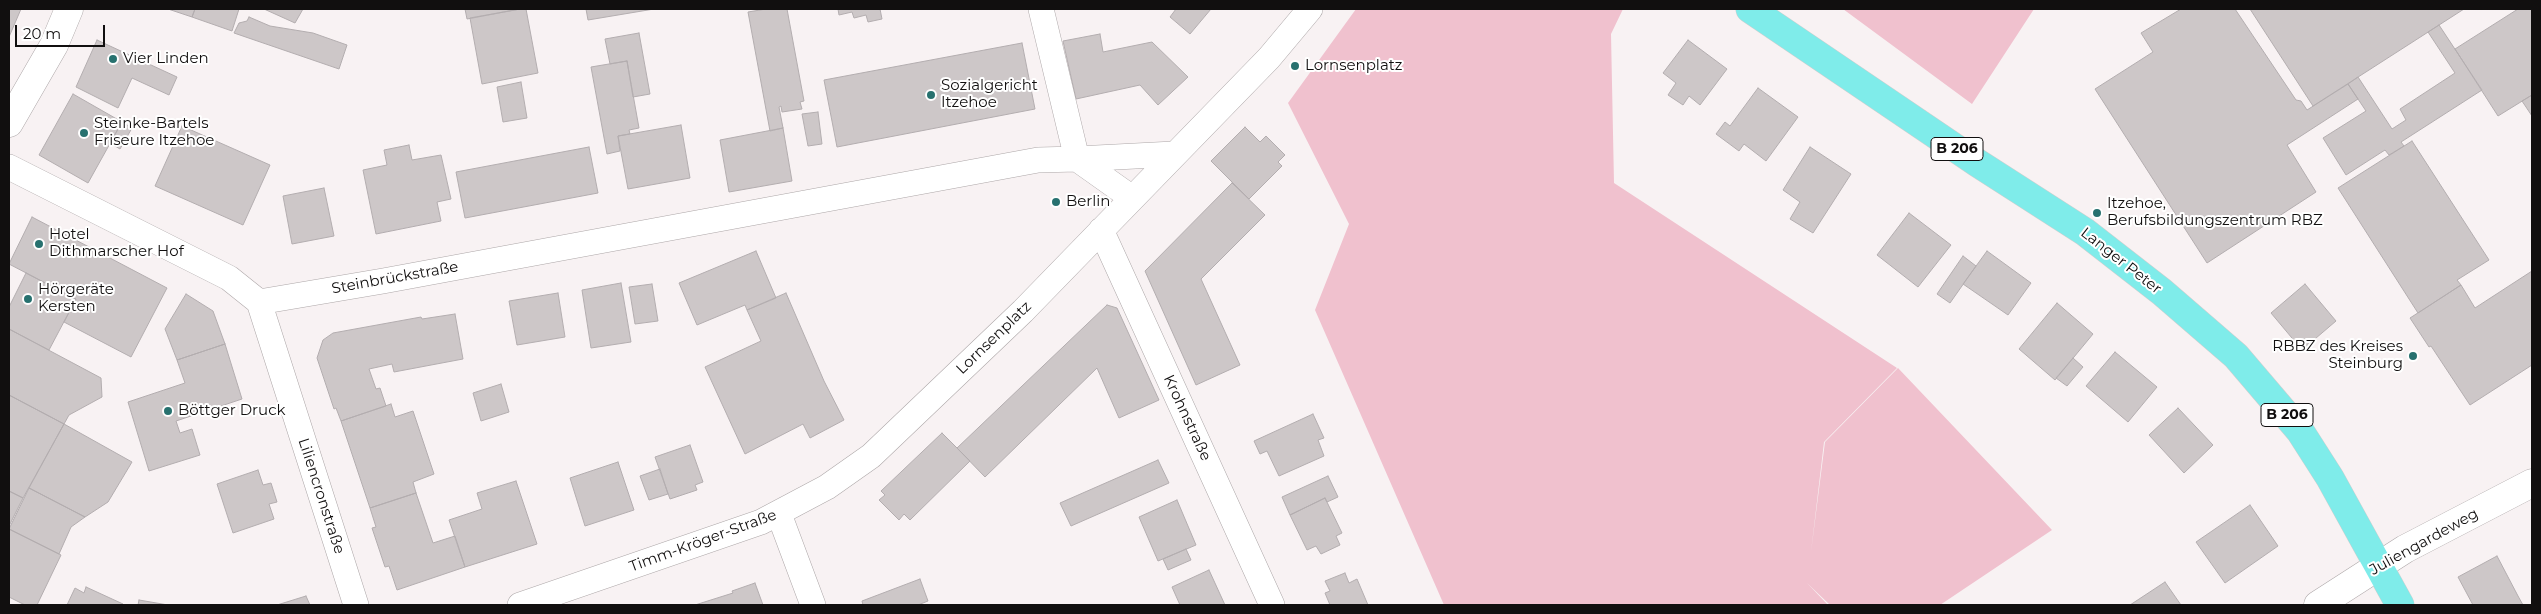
<!DOCTYPE html>
<meta charset="utf-8">
<style>
body{margin:0}
#map{position:relative;width:2541px;height:614px;overflow:hidden;background:#f8f2f3;font-family:Montserrat,sans-serif}
canvas{display:block}
.frame{position:absolute;inset:0;border:10px solid #110f0f;pointer-events:none}
.scale{position:absolute;left:15px;top:25px;width:90px;height:22px;box-sizing:border-box;border:2px solid #110f0f;border-top:0;padding-left:6px;font-size:15px;line-height:18px;white-space:nowrap;color:#110f0f;-webkit-text-stroke:4px #fff;paint-order:stroke}
</style>
<div id="map">
<canvas width="2541" height="614"></canvas>
<div class="frame"></div>
<div class="scale">20 m</div>
</div>
<script>
const ctx = document.querySelector('canvas').getContext('2d');
ctx.lineJoin = 'round';
function fillPath(path, color) { ctx.fillStyle = color; ctx.fill(path, 'evenodd'); }
const poly = rows => new Path2D(rows.map(r => 'M' + r).join(''));
function trace(path, color, width, dash) { ctx.strokeStyle = color; ctx.lineWidth = width; ctx.lineCap = dash ? 'butt' : 'round'; ctx.setLineDash(dash || []); ctx.stroke(path); }
function label(font, color, halo, rows, align = 'center') {
  ctx.font = font + ' Montserrat,sans-serif'; ctx.lineWidth = 4; ctx.setLineDash([]); ctx.textBaseline = 'middle'; ctx.strokeStyle = halo; ctx.fillStyle = color; for (const [text, x, y, turn = 0] of rows) {
    ctx.save(); ctx.translate(x, y); ctx.rotate((+turn || 0) * Math.PI / 180); ctx.textAlign = isNaN(turn) ? turn : align; if (halo) ctx.strokeText(text, 0, 0); ctx.fillText(text, 0, 0); ctx.restore();
  }
}
fillPath(poly([
 [1356,9,1623,9,1611,34,1614,183,1897,368,1824,442,1811,552,1825,442,1898,368,2052,530,1940,605,1830,605,1807,583,1828,605,1444,605,1315,310,1349,224,1288,103],
 [1843,9,2034,9,1972,104]
]), '#f0c1ce');
const building = poly([
 [9,9,21,9,9,37,9,9],
 [168,9,195,9,192,17,168,9],
 [195,9,239,9,232,31,192,17,195,9],
 [264,9,303,9,295,23,264,9],
 [465,9,520,9,467,19,465,9],
 [520,9,526,9,538,73,482,84,470,18,520,9],
 [586,9,654,9,588,20,586,9],
 [766,9,787,9,804,101,800,102,802,109,782,112,781,106,779,107,783,128,770,131,748,12,766,9],
 [838,9,880,9,882,19,868,22,866,15,854,18,852,12,839,15,838,9],
 [1176,9,1211,9,1190,34,1170,17,1176,9],
 [2181,9,2235,9,2296,100,2301,101,2307,110,2348,84,2358,99,2287,145,2316,192,2207,263,2095,89,2153,52,2141,33,2181,9],
 [2250,9,2464,9,2313,106,2250,9],
 [2518,9,2532,9,2532,95,2498,116,2455,49,2518,9],
 [249,17,270,26,313,33,347,45,339,69,234,33,239,23,247,21,249,17],
 [2439,25,2482,90,2401,142,2404,146,2389,155,2385,150,2346,175,2323,138,2366,111,2348,84,2358,77,2392,129,2406,120,2400,109,2455,73,2428,32,2439,25],
 [639,33,650,94,633,97,627,61,610,64,605,39,639,33],
 [1100,34,1103,52,1152,42,1188,77,1158,105,1140,85,1076,99,1063,41,1100,34],
 [97,40,177,77,169,95,132,78,118,108,76,87,97,40],
 [1688,40,1727,69,1700,105,1689,96,1683,105,1668,95,1676,83,1663,73,1688,40],
 [1022,43,1035,109,837,147,824,80,1022,43],
 [627,61,639,128,629,130,630,134,618,136,620,151,607,154,591,67,627,61],
 [521,82,527,118,503,122,497,87,521,82],
 [1758,88,1798,117,1766,161,1744,144,1739,151,1716,134,1725,122,1730,126,1758,88],
 [73,94,122,122,88,183,39,155,73,94],
 [2532,95,2532,116,2522,101,2532,95],
 [818,112,822,144,808,146,802,114,818,112],
 [122,122,132,128,120,149,110,143,122,122],
 [681,125,690,178,628,189,618,136,681,125],
 [182,126,270,165,243,225,155,186,182,126],
 [1245,127,1260,142,1266,136,1285,155,1278,162,1282,166,1249,199,1211,161,1245,127],
 [783,128,792,181,729,192,720,140,783,128],
 [2412,141,2489,260,2457,280,2461,285,2418,313,2338,188,2412,141],
 [409,145,412,160,441,155,451,199,437,202,441,221,376,234,363,170,387,165,384,150,409,145],
 [589,147,598,193,465,218,456,172,589,147],
 [1810,147,1851,174,1813,233,1790,219,1800,202,1783,190,1810,147],
 [1232,183,1265,215,1201,279,1240,365,1196,385,1145,271,1232,183],
 [324,188,334,236,292,244,283,196,324,188],
 [1909,213,1951,245,1918,287,1877,255,1909,213],
 [32,217,167,288,131,357,64,322,76,299,9,264,32,217],
 [756,251,776,298,747,310,745,305,697,325,679,283,756,251],
 [1987,251,2031,283,2008,315,1963,284,1987,251],
 [1963,256,1976,266,1950,303,1937,294,1963,256],
 [2532,271,2532,365,2470,405,2431,346,2429,347,2410,318,2461,285,2475,308,2532,271],
 [26,273,76,299,49,350,9,329,9,307,26,273],
 [621,283,631,342,591,348,582,290,621,283],
 [652,284,658,321,635,324,629,287,652,284],
 [2305,284,2336,321,2302,350,2271,313,2305,284],
 [558,293,565,337,517,345,509,301,558,293],
 [786,293,824,381,844,420,810,438,803,424,745,454,705,367,761,341,747,310,786,293],
 [186,294,213,311,225,344,177,360,165,329,186,294],
 [2057,303,2093,334,2055,380,2019,349,2057,303],
 [1107,305,1117,308,1159,400,1119,418,1097,368,985,477,957,448,1107,305],
 [455,314,463,359,394,372,392,364,369,369,376,389,380,388,386,406,341,421,336,408,334,409,317,358,323,340,333,333,421,317,422,319,455,314],
 [9,329,101,378,102,397,69,415,64,424,9,395,9,329],
 [225,344,242,399,176,421,180,433,192,429,200,455,149,471,128,402,185,383,177,360,225,344],
 [2115,352,2157,387,2128,422,2086,386,2115,352],
 [2073,358,2083,367,2067,386,2056,378,2073,358],
 [501,384,509,412,481,421,473,393,501,384],
 [9,395,64,424,23,498,9,491,9,395],
 [391,404,395,417,413,411,434,474,413,482,416,493,370,508,341,421,391,404],
 [2178,408,2213,445,2184,473,2149,435,2178,408],
 [1313,414,1324,438,1318,440,1324,456,1279,476,1267,451,1260,454,1254,441,1313,414],
 [64,424,132,462,108,502,85,517,29,488,64,424],
 [942,433,970,461,910,520,904,514,899,520,879,500,885,495,881,491,942,433],
 [690,445,703,482,695,485,697,490,670,499,655,457,690,445],
 [1158,460,1169,483,1071,526,1060,503,1158,460],
 [618,462,634,510,585,526,570,478,618,462],
 [660,469,668,494,649,500,640,476,660,469],
 [258,470,263,485,271,483,277,502,269,504,274,519,233,533,217,484,258,470],
 [1328,476,1338,497,1327,502,1325,498,1290,515,1282,497,1328,476],
 [516,481,537,544,465,567,449,520,482,509,477,493,516,481],
 [29,488,85,517,71,527,59,554,9,529,29,488],
 [9,491,23,498,9,526,9,491],
 [416,493,433,543,455,536,465,567,397,590,389,566,385,567,372,528,376,527,370,508,416,493],
 [1325,498,1342,533,1336,536,1340,545,1321,554,1316,546,1307,550,1290,515,1325,498],
 [1177,500,1196,545,1158,561,1139,517,1177,500],
 [2250,505,2278,546,2225,583,2196,542,2250,505],
 [9,529,61,555,37,605,25,605,9,597,9,529],
 [1186,549,1191,560,1168,570,1163,559,1186,549],
 [2497,556,2518,596,2523,605,2473,605,2458,577,2497,556],
 [1209,570,1225,605,1180,605,1172,587,1209,570],
 [1345,573,1349,583,1357,579,1368,605,1330,605,1325,593,1330,591,1325,581,1345,573],
 [920,579,928,601,918,605,863,605,862,601,920,579],
 [2165,582,2181,605,2130,605,2165,582],
 [755,583,763,605,695,605,733,593,732,591,755,583],
 [86,587,123,604,123,605,67,605,75,588,84,593,86,587],
 [306,596,310,605,277,605,306,596],
 [139,600,168,605,138,605,139,600]
]);
fillPath(building, '#cdc7c8');
trace(building, '#b3adaf', 1);
const minor = poly([
 [1041,9,1077,159,1174,154],
 [9,167,229,278,259,302,383,281,1038,160,1077,159,1132,198],
 [1101,230,1272,605],
 [259,302,356,605],
 [779,514,813,605],
 [520,605,761,522,827,487,871,456,1023,311,1269,58,1310,9]
]);
const tertiary = poly([
 [2318,605,2405,549,2532,483]
]);
const secondary = poly([
 [9,123,54,45,69,9]
]);
const primary = poly([
 [1750,9,1976,162,2085,232,2162,292,2236,356,2300,431,2330,478,2400,605]
]);
trace(minor, '#ada7a8', 26);
trace(tertiary, '#ada7a8', 29);
trace(secondary, '#ada7a8', 29);
trace(primary, '#cfcfcf', 29);
trace(minor, '#fff', 25);
trace(tertiary, '#fff', 28);
trace(secondary, '#fff', 28);
trace(primary, '#7fecea', 28);
for (const [x, y, r, color] of [
 [113,59,5,"#27716f"],
 [1295,66,5,"#27716f"],
 [931,95,5,"#27716f"],
 [84,133,5,"#27716f"],
 [1056,202,5,"#27716f"],
 [2097,213,5,"#27716f"],
 [39,244,5,"#27716f"],
 [28,299,5,"#27716f"],
 [2413,356,5,"#27716f"],
 [168,411,5,"#27716f"]
]) { const dot = new Path2D(); dot.arc(x, y, r, 0, 2 * Math.PI); ctx.fillStyle = color; ctx.fill(dot); trace(dot, '#fff', 2); }
for (const [x, y, w] of [
 [1957,149,52],
 [2287,415,52]
]) { const box = new Path2D(); box.roundRect(x - w / 2, y - 11.5, w, 23, 4); ctx.fillStyle = '#fff'; ctx.fill(box); trace(box, '#110f0f', 1); }
label('bold 14px', '#110f0f', null, [
 ["B 206",1957,149],
 ["B 206",2287,415]
]);
label('15px', '#110f0f', '#fff', [
 ["Vier Linden",123,59],
 ["Lornsenplatz",1305,66],
 ["Sozialgericht",941,86],
 ["Itzehoe",941,103],
 ["Steinke-Bartels",94,124],
 ["Friseure Itzehoe",94,141],
 ["Berlin",1066,202],
 ["Itzehoe,",2107,204],
 ["Berufsbildungszentrum RBZ",2107,221],
 ["Hotel",49,235],
 ["Dithmarscher Hof",49,252],
 ["Hörgeräte",38,290],
 ["Kersten",38,307],
 ["RBBZ des Kreises",2403,347,"right"],
 ["Steinburg",2403,364,"right"],
 ["Böttger Druck",178,411]
], 'left');
label('15px', '#110f0f', '#fff', [
 ["Langer Peter",2121,261,38],
 ["Steinbrückstraße",395,278,-10],
 ["Lornsenplatz",994,338,-44],
 ["Krohnstraße",1187,418,65],
 ["Liliencronstraße",321,496,72],
 ["Timm-Kröger-Straße",703,541,-20],
 ["Juliengardeweg",2424,542,-29]
]);
</script>
